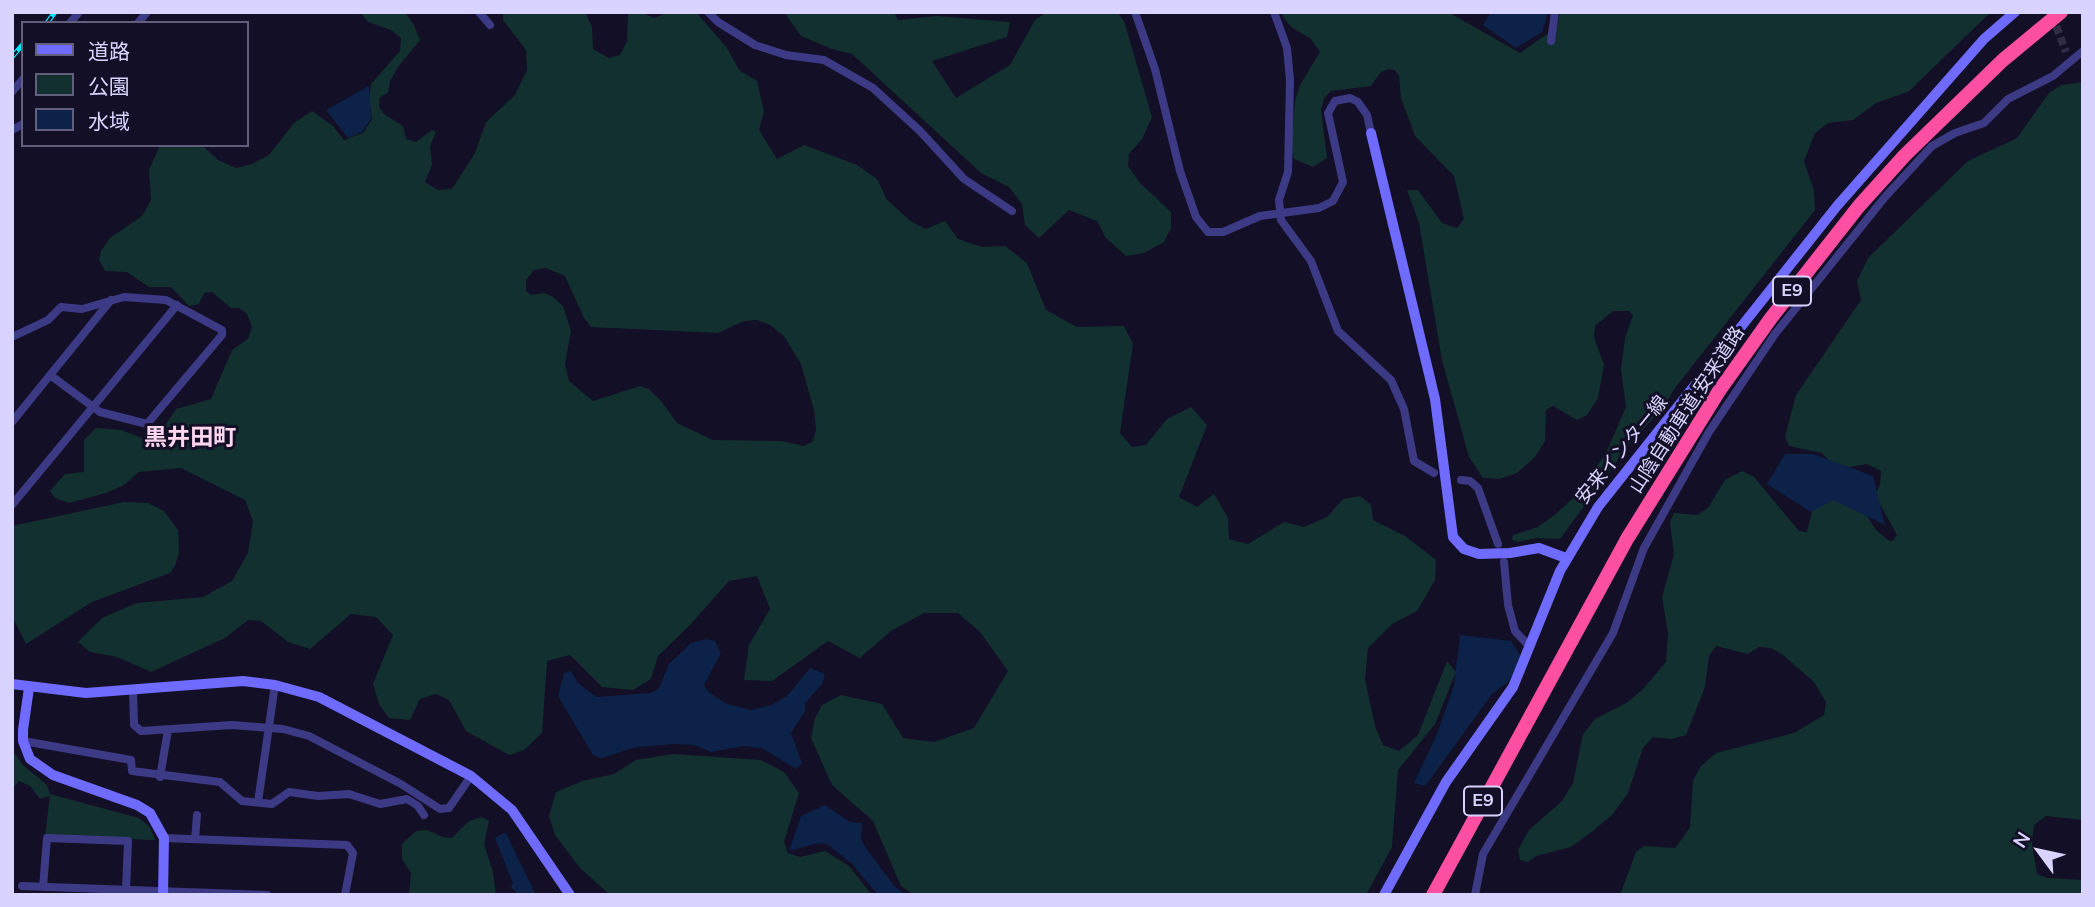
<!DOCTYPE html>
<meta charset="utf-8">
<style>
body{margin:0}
#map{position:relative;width:2095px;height:907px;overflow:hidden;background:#130f26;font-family:Mulish,"Noto Sans JP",sans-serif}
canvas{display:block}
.frame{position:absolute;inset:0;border:14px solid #d9d4ff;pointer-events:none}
.legend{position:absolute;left:21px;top:21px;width:228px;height:126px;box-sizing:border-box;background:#130f26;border:2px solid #625e7d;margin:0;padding:9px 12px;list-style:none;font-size:21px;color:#d9d4ff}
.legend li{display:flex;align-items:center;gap:14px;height:35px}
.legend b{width:35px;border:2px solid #625e7d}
.north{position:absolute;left:2004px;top:816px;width:70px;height:70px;-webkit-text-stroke:5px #130f26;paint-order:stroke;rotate:303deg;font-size:19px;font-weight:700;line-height:28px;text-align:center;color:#d9d4ff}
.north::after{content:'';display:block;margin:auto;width:24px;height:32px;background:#d9d4ff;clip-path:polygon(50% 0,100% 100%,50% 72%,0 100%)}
</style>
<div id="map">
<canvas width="2095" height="907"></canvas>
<div class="frame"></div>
<ul class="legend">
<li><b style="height:9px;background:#6f6bff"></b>道路</li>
<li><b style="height:19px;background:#12302f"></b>公園</li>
<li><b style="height:19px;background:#0c2248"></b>水域</li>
</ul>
<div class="north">N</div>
</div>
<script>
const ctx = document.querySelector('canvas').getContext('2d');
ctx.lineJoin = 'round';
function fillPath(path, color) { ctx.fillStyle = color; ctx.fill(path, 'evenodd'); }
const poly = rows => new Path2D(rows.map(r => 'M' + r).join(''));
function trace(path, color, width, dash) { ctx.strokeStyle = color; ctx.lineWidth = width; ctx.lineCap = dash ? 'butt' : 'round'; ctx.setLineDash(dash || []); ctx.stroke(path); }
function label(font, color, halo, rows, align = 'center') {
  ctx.font = font + ' Mulish,"Noto Sans JP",sans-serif'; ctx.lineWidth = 6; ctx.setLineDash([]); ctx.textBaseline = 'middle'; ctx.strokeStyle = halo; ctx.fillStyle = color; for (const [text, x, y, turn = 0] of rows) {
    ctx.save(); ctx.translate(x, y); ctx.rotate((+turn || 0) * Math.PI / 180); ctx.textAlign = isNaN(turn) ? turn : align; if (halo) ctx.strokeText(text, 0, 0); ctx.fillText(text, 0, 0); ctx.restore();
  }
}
fillPath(poly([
 [360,12,405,12,414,25,420,40,398,67,390,81,388,93,380,97,379,107,384,114,403,126,406,139,416,142,432,130,436,132,430,146,432,165,425,182,438,190,452,189,475,153,486,122,515,95,527,70,526,50,503,20,503,12,585,12,592,27,593,49,609,58,620,55,627,41,628,12,641,12,654,18,669,12,696,12,727,48,739,70,757,81,764,111,759,130,777,159,804,145,857,165,877,179,887,200,912,222,926,229,945,221,958,239,982,247,1005,246,1027,263,1046,310,1077,327,1124,326,1133,344,1120,433,1132,447,1146,445,1167,419,1191,407,1207,425,1179,497,1197,507,1214,494,1228,518,1229,539,1248,544,1284,522,1304,527,1327,517,1343,499,1360,496,1371,505,1373,520,1405,536,1436,560,1435,580,1417,611,1392,624,1368,648,1365,679,1375,726,1383,745,1399,751,1418,735,1447,661,1456,672,1435,724,1398,770,1392,847,1366,895,914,895,901,886,873,821,832,785,811,738,815,718,822,705,841,695,882,704,903,738,934,742,974,728,1008,671,980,632,958,613,924,613,891,631,860,658,828,641,772,681,744,680,749,645,770,609,757,576,729,581,689,626,658,656,651,679,633,690,602,687,570,655,547,661,542,733,524,750,509,755,466,731,449,700,436,694,420,699,410,720,389,718,379,704,373,684,393,635,376,617,351,614,310,649,288,642,261,621,248,620,225,638,151,672,117,657,90,652,78,642,102,618,137,603,203,597,232,581,248,553,253,521,245,500,181,468,139,472,124,485,106,493,69,503,55,498,50,491,65,474,84,472,84,440,96,428,121,430,150,441,157,438,176,409,211,399,232,350,248,339,252,327,247,314,239,308,231,308,212,292,204,293,199,304,189,306,171,287,149,287,127,272,105,271,99,260,101,251,110,238,142,216,151,200,149,170,160,145,202,145,218,160,236,168,252,164,269,155,294,123,312,111,333,126,344,140,363,133,372,119,369,99,371,84,400,51,401,38,391,30,368,22],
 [546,268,565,276,584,318,591,327,718,333,744,321,757,320,770,325,784,336,801,364,814,410,816,430,813,441,804,446,782,441,713,440,677,423,662,402,649,389,640,386,593,401,569,381,565,364,571,331,563,306,552,296,544,293,531,295,526,291,526,280,534,270],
 [784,12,894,12,898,20,937,16,1010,22,1007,37,932,61,956,98,1010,65,1035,20,1047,12,1117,12,1124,21,1152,117,1142,139,1129,154,1128,166,1140,183,1171,212,1171,228,1164,242,1144,253,1126,256,1106,238,1097,221,1069,210,1039,238,1025,225,1022,204,1009,187,981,173,852,54,832,49,801,36],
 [1280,12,1448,12,1520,53,1557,27,1560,12,1991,12,1908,92,1876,103,1853,120,1828,123,1815,133,1804,161,1814,191,1815,210,1675,388,1664,406,1628,446,1560,539,1536,538,1518,542,1512,540,1513,535,1538,527,1557,513,1573,498,1605,455,1626,407,1621,369,1625,338,1633,315,1629,311,1613,311,1595,326,1594,337,1604,365,1598,398,1587,415,1577,420,1553,406,1546,410,1545,441,1535,457,1517,473,1500,479,1483,478,1469,457,1442,360,1419,223,1407,190,1418,190,1442,223,1457,228,1464,219,1454,176,1415,136,1401,98,1399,76,1395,70,1388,69,1380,73,1371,86,1331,91,1324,98,1321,110,1327,158,1313,167,1294,159,1291,146,1295,101,1300,85,1320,52,1311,39,1291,27],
 [2083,82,2083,820,2046,816,2034,825,2032,844,2037,874,2047,878,2083,880,2083,895,1620,895,1636,852,1644,846,1675,848,1679,843,1690,827,1693,781,1700,767,1716,753,1794,733,1824,715,1826,702,1814,682,1783,655,1771,648,1759,647,1748,654,1716,646,1709,656,1705,687,1686,735,1671,739,1653,737,1643,748,1628,793,1612,815,1593,831,1571,847,1536,856,1528,862,1520,860,1518,850,1529,830,1562,801,1573,783,1583,734,1595,719,1628,702,1643,689,1666,662,1668,633,1662,597,1674,554,1670,522,1674,513,1697,515,1708,508,1725,480,1742,471,1754,477,1799,531,1807,532,1813,507,1833,497,1864,511,1876,530,1888,540,1893,541,1897,535,1875,495,1880,485,1881,471,1867,464,1843,468,1831,463,1822,453,1789,446,1785,437,1796,395,1861,300,1857,281,1868,258,1968,161,2017,138,2049,93,2061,85],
 [124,502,148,503,164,511,178,530,179,553,175,566,170,573,92,602,26,644,12,616,12,526],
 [12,750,23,765,47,785,50,794,139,818,150,827,155,840,45,836,50,796,40,799,30,786,19,781,12,789],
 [673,754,761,760,784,772,799,793,784,842,788,853,800,857,825,851,849,866,872,895,610,895,580,868,555,835,549,816,556,792,582,781,614,774,636,760],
 [482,817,489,821,484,844,493,872,496,895,409,895,411,873,402,859,402,844,416,831,427,830,443,837,452,838,469,821]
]), '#12302f');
fillPath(poly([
 [1491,12,1548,12,1542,32,1516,48,1483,25],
 [369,86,371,119,362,132,348,138,326,110],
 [1785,454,1813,454,1873,476,1885,525,1833,500,1811,512,1767,484],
 [1460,635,1511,641,1521,656,1509,681,1492,694,1426,785,1421,785,1414,783,1438,732,1454,685],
 [707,639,715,641,721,653,704,685,708,692,727,704,751,710,772,705,788,695,810,668,825,674,822,684,805,703,805,711,791,733,802,763,796,769,762,748,744,746,711,752,694,745,677,744,636,747,602,758,593,755,558,696,564,673,571,671,578,683,596,697,651,693,659,688,669,664,691,643],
 [825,805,850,822,862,823,861,839,866,848,895,887,907,895,878,895,852,864,827,844,818,843,789,851,801,816],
 [503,833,506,833,536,895,518,895,511,887,513,883,495,838]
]), '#0c2248');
trace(poly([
 [2052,15,2066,52]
]), '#312d47', 8, [8, 4]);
trace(poly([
 [479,12,490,25],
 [708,12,718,22,755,45,786,55,824,60,873,88,920,131,964,179,1012,211],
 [1135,12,1155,69,1180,171,1196,217,1208,232,1223,232,1260,216,1319,208,1333,201,1343,182,1328,113,1335,101,1350,98,1358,102,1367,115,1371,133],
 [1274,12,1287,48,1290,80,1288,172,1279,200,1281,220,1311,261,1338,331,1391,380,1404,409,1414,461,1434,473],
 [70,23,79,12],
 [138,23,147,12],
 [1551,41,1555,12],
 [12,92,23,79],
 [12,130,23,124],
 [12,337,48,320,61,307,82,309,124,297,166,300,222,330,222,335,147,424,100,412,50,375],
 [12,422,111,300],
 [1461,480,1470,481,1478,488,1498,544],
 [12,505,177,305],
 [1504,562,1508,605,1515,631,1529,646],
 [133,690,134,725,141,731,232,725,283,729,309,736,401,784,440,809,449,808,471,776],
 [23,741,131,760,132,771,220,782,242,801,272,804,289,792,318,796,349,794,380,804,407,799,418,806,424,815],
 [160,777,168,730],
 [258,802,275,685],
 [164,838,347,845,353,853,345,895],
 [195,839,197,815],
 [22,886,267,895],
 [43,887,47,838,128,841,126,891],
 [1475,895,1483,854,1613,633,1644,548,1709,432,1775,334,1885,197,1932,146,1955,133,1984,123,2008,99,2053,76,2083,51]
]), '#3d3a85', 8);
trace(poly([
 [1371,133,1435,399,1453,537,1464,549,1479,554,1510,553,1539,548,1566,558],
 [12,684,86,693,243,681,275,685,319,697,471,776,512,810,570,895],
 [29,688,23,730,23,741,30,759,53,775,137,805,150,813,164,838,163,895],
 [1384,895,1446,782,1513,687,1560,571,1598,507,1837,206,1984,39,2015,12]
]), '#6f6bff', 10);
trace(poly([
 [1433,895,1627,539,1719,391,1771,318,1859,206,1905,155,2003,60,2061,12]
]), '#ff4fa3', 14);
const rail = poly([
 [47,23,55,12],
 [12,57,23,44]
]);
trace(rail, '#00e5ff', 5);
trace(rail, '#130f26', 2.5, [8]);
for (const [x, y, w] of [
 [1792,291,38],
 [1483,801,38]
]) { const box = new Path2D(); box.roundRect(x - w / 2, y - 14.5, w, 29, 5); ctx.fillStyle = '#130f26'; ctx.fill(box); trace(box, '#d9d4ff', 2); }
label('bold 18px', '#d9d4ff', null, [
 ["E9",1792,291],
 ["E9",1483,801]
]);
label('19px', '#d9d4ff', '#130f26', [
 ["山陰自動車道;安来道路",1687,410,-57],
 ["安来インター線",1622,450,-51]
]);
label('bold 23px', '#ffd6f0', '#130f26', [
 ["黒井田町",190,438]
]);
</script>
